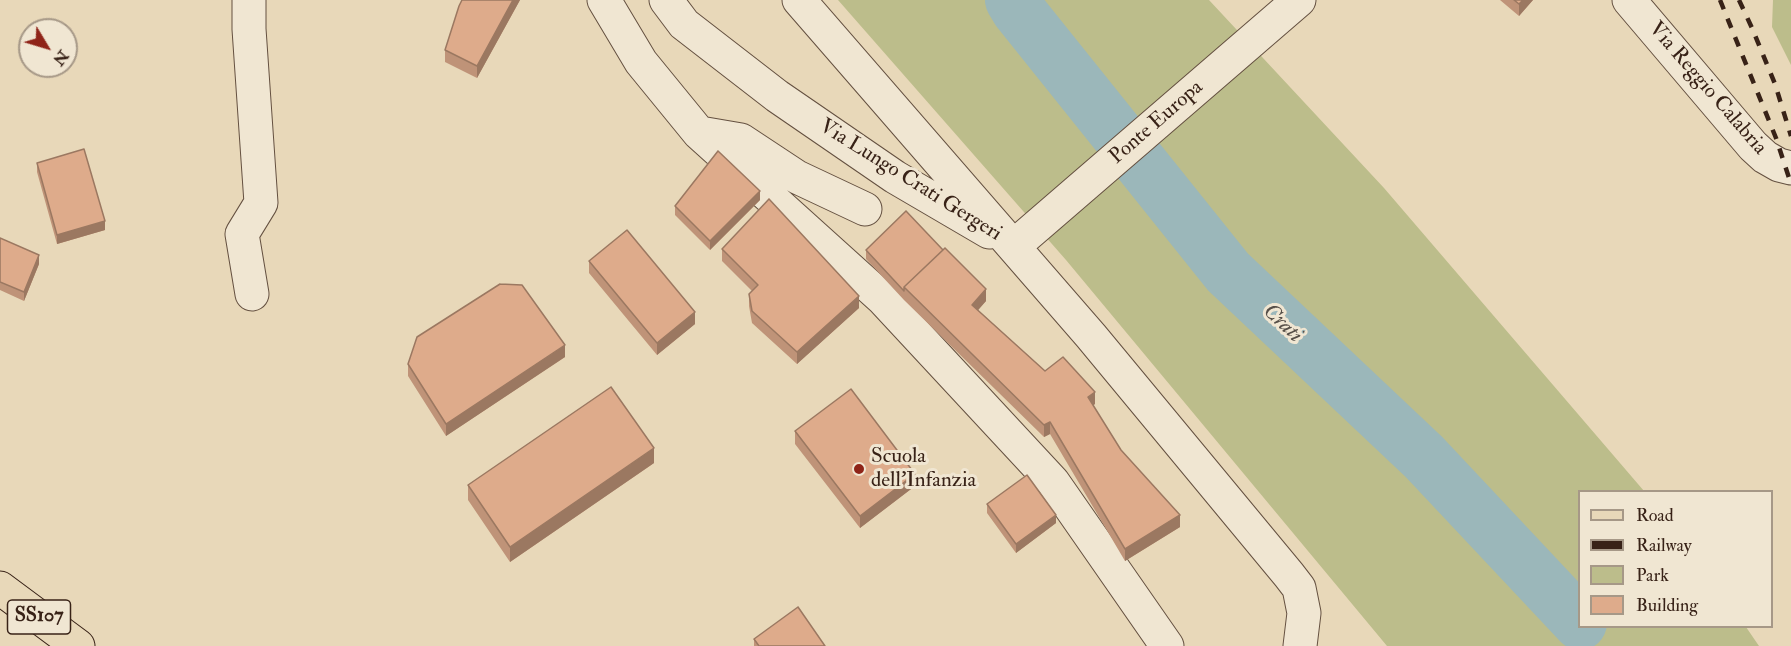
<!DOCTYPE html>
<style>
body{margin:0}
#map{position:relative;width:1791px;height:646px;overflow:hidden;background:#e8d8b9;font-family:"IM FELL Double Pica",serif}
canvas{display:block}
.legend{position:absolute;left:1578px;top:490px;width:195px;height:138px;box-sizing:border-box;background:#f0e6d2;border:2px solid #a69887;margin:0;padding:8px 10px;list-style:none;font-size:18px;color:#382217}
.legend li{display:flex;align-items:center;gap:12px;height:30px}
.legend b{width:30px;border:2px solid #a69887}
.north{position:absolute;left:18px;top:18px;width:60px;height:60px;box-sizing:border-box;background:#f0e6d2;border:2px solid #a69887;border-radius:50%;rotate:128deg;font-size:16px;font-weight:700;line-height:24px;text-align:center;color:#382217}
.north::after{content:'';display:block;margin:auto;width:21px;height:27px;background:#8f2418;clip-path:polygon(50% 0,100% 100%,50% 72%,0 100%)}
</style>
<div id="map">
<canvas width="1791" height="646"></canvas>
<ul class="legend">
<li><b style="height:8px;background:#e8d8b9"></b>Road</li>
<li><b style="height:8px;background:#382217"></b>Railway</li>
<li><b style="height:16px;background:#bcbd8b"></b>Park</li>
<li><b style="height:16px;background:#deab8b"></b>Building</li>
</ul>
<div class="north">N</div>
</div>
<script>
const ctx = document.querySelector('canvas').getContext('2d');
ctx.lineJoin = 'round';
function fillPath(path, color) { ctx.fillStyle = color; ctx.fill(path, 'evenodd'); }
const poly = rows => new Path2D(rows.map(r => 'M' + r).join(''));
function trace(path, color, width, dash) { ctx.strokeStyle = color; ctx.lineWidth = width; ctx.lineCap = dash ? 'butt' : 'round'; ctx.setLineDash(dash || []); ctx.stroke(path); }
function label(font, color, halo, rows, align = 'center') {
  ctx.font = font + ' "IM FELL Double Pica",serif'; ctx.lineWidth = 6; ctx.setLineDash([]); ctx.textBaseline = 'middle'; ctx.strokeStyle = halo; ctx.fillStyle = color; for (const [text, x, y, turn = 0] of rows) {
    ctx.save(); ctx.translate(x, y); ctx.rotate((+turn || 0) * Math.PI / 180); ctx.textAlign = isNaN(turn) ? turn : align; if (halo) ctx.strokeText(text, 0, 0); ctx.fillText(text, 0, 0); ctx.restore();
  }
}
fillPath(poly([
 [838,0,1209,0,1384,188,1644,491,1580,492,1580,626,1746,627,1759,646,1387,646,1066,260],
 [1773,0,1791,0,1791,65,1772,27]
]), '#bcbd8b');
trace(poly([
 [1012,0,1018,10,1228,272,1424,457,1580,623]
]), '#9bb7ba', 54);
const minor = poly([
 [249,0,249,29,261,203,242,234,252,294],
 [604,0,641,62,699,133,883,299,1053,482,1167,646],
 [666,0,684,24,777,96,895,177,989,232],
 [799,0,1091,336,1289,575,1299,588,1304,613,1300,646],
 [1629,0,1753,146,1765,157,1779,165,1791,168],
 [700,133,741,140,797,177,865,209],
 [1014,246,1299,0]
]);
const major = poly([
 [0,588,78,646]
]);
trace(minor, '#645040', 35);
trace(major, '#382217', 35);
trace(minor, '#f0e6d2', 33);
trace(major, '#e8d8b9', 33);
trace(poly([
 [1720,0,1776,138,1791,184],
 [1739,0,1752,28,1775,84,1791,136]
]), '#382217', 4.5, [10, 10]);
fillPath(poly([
 [462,0,520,0,477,78,445,62,445,50],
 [1500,0,1533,0,1519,16],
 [37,163,105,230,57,244,37,172],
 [760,200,710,250,675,215,675,206],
 [0,238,39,264,24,301,0,290],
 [722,249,859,308,797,364,752,323,749,306,749,294,752,291,722,261],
 [866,250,986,301,978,310,1045,371,1095,404,1093,405,1121,450,1180,527,1125,561,1050,434,1044,437,904,300,866,259],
 [589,261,695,324,657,355,589,273],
 [565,357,446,436,408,376,408,364],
 [795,431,915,486,860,528,795,444],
 [654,463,510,562,468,500,468,485],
 [987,504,1056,523,1016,553,987,513],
 [754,639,825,646,754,646]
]), '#bf9378');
fillPath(poly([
 [513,0,520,0,477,78,477,66],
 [1523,0,1533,0,1519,16,1519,4],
 [760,191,760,200,710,250,710,241],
 [105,221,105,230,57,244,57,235],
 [39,255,39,264,24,301,24,292],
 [986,289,986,301,972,317,972,305],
 [859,296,859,308,797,364,797,352],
 [695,312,695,324,657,355,657,343],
 [565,345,565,357,446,436,446,424],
 [1095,392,1095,404,1088,409,1088,397],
 [1050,422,1050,434,1044,437,1044,425],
 [654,448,654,463,510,562,510,547],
 [915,474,915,486,860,528,860,516],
 [1056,515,1056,523,1016,553,1016,544],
 [1180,515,1180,527,1125,561,1125,549]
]), '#9b7861');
const building = poly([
 [462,0,513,0,477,66,445,50,459,6,462,0],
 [1514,0,1523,0,1519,4,1514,0],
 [84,149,105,221,57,235,37,163,84,149],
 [718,151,760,191,710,241,675,206,718,151],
 [769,199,859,296,797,352,752,311,749,294,758,285,722,249,769,199],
 [906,211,943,250,904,287,904,291,866,250,906,211],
 [627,230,695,312,657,343,589,261,627,230],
 [0,238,39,255,24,292,0,282,0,238],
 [945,248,986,289,972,305,1045,371,1063,357,1095,392,1088,397,1121,450,1180,515,1125,549,1050,422,1044,425,904,287,945,248],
 [500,284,522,285,565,345,446,424,408,364,417,337,500,284],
 [611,387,654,448,510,547,468,485,611,387],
 [851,389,915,474,860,516,795,431,851,389],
 [1027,475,1056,515,1016,544,987,504,1027,475],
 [798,607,825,646,759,646,754,639,798,607]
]);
fillPath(building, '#deab8b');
trace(building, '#9b7861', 1.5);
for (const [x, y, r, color] of [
 [859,469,6,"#8f2418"]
]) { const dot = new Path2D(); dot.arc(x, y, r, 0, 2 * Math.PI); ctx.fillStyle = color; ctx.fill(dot); trace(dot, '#f0e6d2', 2); }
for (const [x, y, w] of [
 [39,617,63]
]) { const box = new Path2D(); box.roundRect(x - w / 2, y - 17, w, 34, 4.5); ctx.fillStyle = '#f0e6d2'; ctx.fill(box); trace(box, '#382217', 1.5); }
label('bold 20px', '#382217', null, [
 ["SS107",39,617]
]);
label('21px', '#382217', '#f0e6d2', [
 ["Via Reggio Calabria",1707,89,49],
 ["Ponte Europa",1157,123,-41],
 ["Via Lungo Crati Gergeri",910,181,32]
]);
label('21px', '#382217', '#f0e6d2', [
 ["Scuola",871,457],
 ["dell'Infanzia",871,481]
], 'left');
label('italic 22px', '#564f48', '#f0e6d2', [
 ["Crati",1282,324,43]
]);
</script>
